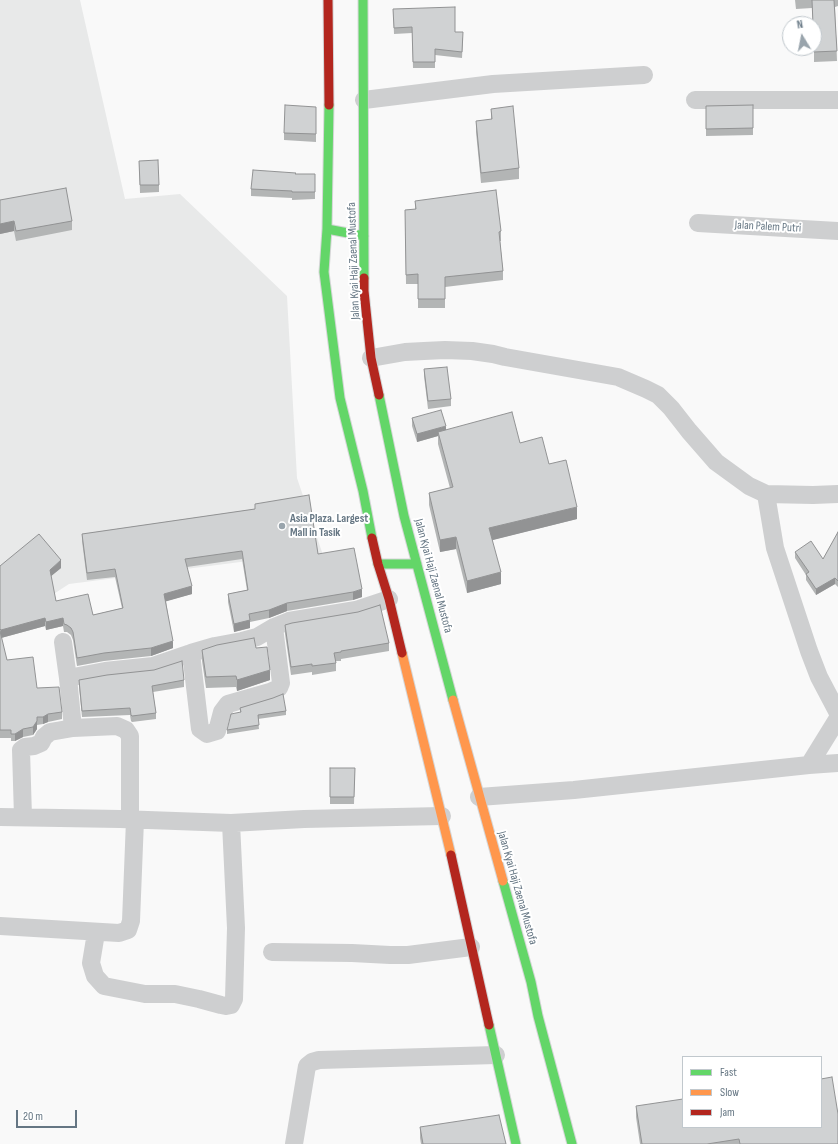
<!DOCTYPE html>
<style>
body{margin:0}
#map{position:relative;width:838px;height:1144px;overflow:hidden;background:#f9f9f9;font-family:"Sofia Sans Condensed",sans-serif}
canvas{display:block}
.legend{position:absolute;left:682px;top:1056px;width:140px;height:72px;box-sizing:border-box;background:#fff;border:1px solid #c1c8cd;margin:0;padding:5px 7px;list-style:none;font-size:12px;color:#657683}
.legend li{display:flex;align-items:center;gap:8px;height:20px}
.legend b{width:20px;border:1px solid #c1c8cd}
.north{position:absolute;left:782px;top:16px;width:40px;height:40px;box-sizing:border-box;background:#fff;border:1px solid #c1c8cd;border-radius:50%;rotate:350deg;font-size:11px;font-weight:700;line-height:16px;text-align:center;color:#657683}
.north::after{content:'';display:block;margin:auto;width:14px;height:18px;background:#99a4ac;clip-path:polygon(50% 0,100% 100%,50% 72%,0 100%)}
.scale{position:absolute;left:16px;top:1110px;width:61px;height:18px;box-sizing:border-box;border:2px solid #657683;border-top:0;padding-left:5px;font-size:12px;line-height:14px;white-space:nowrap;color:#657683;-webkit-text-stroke:3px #fff;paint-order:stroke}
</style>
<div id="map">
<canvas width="838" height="1144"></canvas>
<ul class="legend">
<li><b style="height:5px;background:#63d668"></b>Fast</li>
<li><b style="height:5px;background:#ff974d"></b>Slow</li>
<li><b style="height:5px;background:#b3261e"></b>Jam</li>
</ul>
<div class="north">N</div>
<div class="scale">20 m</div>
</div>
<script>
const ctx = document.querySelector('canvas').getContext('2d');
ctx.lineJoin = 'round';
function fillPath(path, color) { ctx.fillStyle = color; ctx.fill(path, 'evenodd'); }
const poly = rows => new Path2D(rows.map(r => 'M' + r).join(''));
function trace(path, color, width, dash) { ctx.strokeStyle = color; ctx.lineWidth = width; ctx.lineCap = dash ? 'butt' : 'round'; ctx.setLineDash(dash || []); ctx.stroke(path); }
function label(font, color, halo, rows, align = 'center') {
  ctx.font = font + ' "Sofia Sans Condensed",sans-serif'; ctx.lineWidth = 4; ctx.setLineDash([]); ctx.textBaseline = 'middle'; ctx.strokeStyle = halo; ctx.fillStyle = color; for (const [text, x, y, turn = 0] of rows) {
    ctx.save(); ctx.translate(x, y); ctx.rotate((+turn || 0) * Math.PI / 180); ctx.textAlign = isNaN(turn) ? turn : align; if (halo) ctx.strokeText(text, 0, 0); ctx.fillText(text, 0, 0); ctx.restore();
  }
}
fillPath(poly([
 [0,0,80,0,125,199,180,194,287,296,297,478,324,558,256,560,69,584,0,629]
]), '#e8e9e9');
const fast = poly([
 [363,0,364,278],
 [329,105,327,229,324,272,340,398,363,491,372,538],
 [327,229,364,236],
 [379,395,404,516,453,700],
 [378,564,417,564],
 [503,881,531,982,538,1016,572,1144],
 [489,1025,516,1144]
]);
const slow = poly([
 [402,653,451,855],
 [453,700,503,881]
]);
const jam = poly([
 [328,0,329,105],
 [364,278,364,291,371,358,379,395],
 [372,538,378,564,389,599,402,653],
 [451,855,489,1025]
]);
trace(fast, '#d5d6d7', 11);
trace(slow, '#d5d6d7', 11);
trace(jam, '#d5d6d7', 11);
trace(poly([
 [364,100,493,84,644,75],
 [695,100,838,100],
 [698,223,838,231],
 [371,358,405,352,424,351,445,350,472,351,493,354,505,357,618,377,646,389,658,395,671,408,689,431,716,462,749,486,766,494,813,495,838,494],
 [766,494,775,548,809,651,819,677,838,713],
 [63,642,68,678,105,671,153,666,191,653,215,646,242,641,257,637,274,627,289,621,356,610,389,599],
 [191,653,200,729,207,734,217,731,222,712,228,704,270,692,279,688,281,683,274,627],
 [68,678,73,728],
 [809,765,838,718],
 [479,797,574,790,809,765,838,763],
 [0,817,120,819,231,823,304,819,442,816],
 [23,817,21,750,25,747,34,746,41,743,44,737,50,732,73,728,117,726,126,730,130,736,130,820],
 [0,926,119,933,128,930,131,921,135,820],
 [96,933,91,963,95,976,104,986,145,994,175,994,199,999,221,1005,226,1006,231,1005,234,999,236,928,231,823],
 [272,952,352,953,390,955,408,955,471,947],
 [294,1144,307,1066,312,1062,319,1060,496,1055]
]), '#cecfd0', 18);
trace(fast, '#63d668', 9);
trace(slow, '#ff974d', 9);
trace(jam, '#b3261e', 9);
fillPath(poly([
 [795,0,838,0,838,6,835,7,837,61,814,62,814,24,813,24,812,8,796,9],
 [393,9,455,32,463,38,462,58,435,55,435,68,413,68,412,33,394,34],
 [753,105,753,135,706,136,706,106],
 [316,107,316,142,284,140,284,133],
 [491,109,519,168,519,179,481,183,476,132,476,121,491,120],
 [139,161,159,185,159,192,140,193],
 [295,174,315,174,315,199,292,200,292,198,251,196,251,189],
 [0,200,72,221,72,230,16,241,14,231,0,234],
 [415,201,501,231,501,241,500,241,503,271,503,280,445,287,445,308,418,308,418,284,406,284,405,210,415,209],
 [424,369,451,399,451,406,428,409,424,376],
 [412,418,446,430,520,443,549,464,577,519,492,540,501,584,467,593,456,549,440,552,429,505,429,493,450,488,438,444,438,436,417,442,412,426],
 [255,504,318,554,362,597,353,600,287,611,269,618,250,622,250,628,234,632,228,602,228,594,247,590,242,559,187,567,192,594,166,601,173,648,151,656,104,661,77,666,73,640,71,635,67,632,64,632,63,626,46,630,45,626,1,638,7,660,62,712,62,719,48,722,43,724,37,725,37,729,33,735,23,737,15,741,11,741,11,738,0,738,0,566,61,568,51,576,56,601,93,615,122,608,115,577,87,580,82,541,82,534,255,509],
 [838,532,838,587,835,584,816,595,806,580,806,575,795,558,795,552,823,559],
 [285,625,389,643,389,651,341,659,341,661,336,661,336,671,312,675,312,672,291,675,285,634],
 [256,648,270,680,237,691,236,687,206,688,202,661,202,650],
 [79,680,184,680,184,687,153,692,156,713,156,719,132,722,131,721,130,715,82,717,79,687],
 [273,698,286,711,286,715,258,719,259,729,227,734,227,730,240,713,240,708],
 [330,768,355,768,354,804,330,804],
 [636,1106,838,1144,640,1144,636,1117],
 [420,1127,504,1136,506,1144,421,1144,420,1138]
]), '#b3b5b5');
fillPath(poly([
 [14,221,14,231,0,234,0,224],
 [446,426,446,434,438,432,438,436,417,442,417,434],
 [577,507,577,519,489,541,489,528],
 [456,537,456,549,440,552,440,540],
 [61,560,61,568,50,577,50,570],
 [501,572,501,584,467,593,467,581],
 [835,578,835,584,816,595,816,589],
 [192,586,192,594,164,602,164,594],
 [362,589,362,597,353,600,353,592],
 [287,603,287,611,269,618,269,610],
 [45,618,45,626,1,638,1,630],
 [63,618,63,626,46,630,46,622],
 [250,620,250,628,234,632,234,624],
 [173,641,173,648,151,656,151,648],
 [270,670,270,680,237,691,237,680],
 [48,714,48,722,43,724,43,717],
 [37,721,37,729,33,735,33,727],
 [23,729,23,737,15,741,15,734]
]), '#929394');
const building = poly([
 [812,0,834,0,837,51,814,52,814,24,813,24,812,0],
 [455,7,455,32,463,32,462,52,435,49,435,62,413,62,412,27,394,28,393,9,455,7],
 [285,105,316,107,316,134,284,133,285,105],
 [753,105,753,128,706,129,706,106,753,105],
 [513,106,519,168,481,173,476,121,492,119,491,109,513,106],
 [158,160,159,185,140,185,139,161,158,160],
 [253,170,296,173,295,174,315,174,315,192,292,192,292,191,251,189,253,170],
 [66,188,72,221,16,231,14,221,0,224,0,200,66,188],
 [496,190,501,231,499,232,503,271,445,277,445,299,418,299,418,274,406,275,405,210,416,209,415,201,496,190],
 [447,367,451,399,428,401,424,369,447,367],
 [441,410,446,426,417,434,412,418,441,410],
 [512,412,520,443,542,437,549,464,566,460,577,507,489,528,501,572,467,581,456,537,440,540,429,493,453,487,438,432,512,412],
 [309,495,318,554,354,548,362,589,353,592,287,603,269,610,249,614,250,620,234,624,228,594,248,590,242,551,185,559,192,586,164,594,173,641,151,648,104,653,77,658,73,632,71,628,67,625,64,624,63,618,46,622,45,618,1,630,0,629,0,566,39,534,61,560,50,570,56,601,88,594,93,615,123,608,115,569,87,573,82,534,255,509,255,504,309,495],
 [838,532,838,581,835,578,816,589,806,574,809,572,795,552,811,541,823,559,838,532],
 [380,605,389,643,341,651,341,652,334,653,336,663,312,666,312,664,291,667,285,625,292,623,358,612,380,605],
 [0,631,7,660,33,657,37,688,59,687,62,712,48,714,43,717,37,717,37,721,33,727,23,729,15,734,11,734,11,730,0,730,0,631],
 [254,638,256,648,267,647,270,670,237,680,236,676,206,677,202,650,217,645,254,638],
 [182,661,184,680,152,686,156,713,132,716,131,715,130,708,82,711,79,680,107,675,154,670,182,661],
 [283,694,286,711,258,715,259,725,227,730,231,714,241,712,240,708,273,698,283,694],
 [330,768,355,768,354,797,330,797,330,768],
 [832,1077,838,1114,838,1144,740,1144,739,1139,707,1144,642,1144,636,1106,683,1099,683,1127,821,1127,821,1079,832,1077],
 [499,1115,506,1144,423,1144,420,1127,499,1115]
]);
fillPath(building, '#d0d2d3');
trace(building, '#929394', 1);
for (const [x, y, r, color] of [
 [282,526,4,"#99a4ac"]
]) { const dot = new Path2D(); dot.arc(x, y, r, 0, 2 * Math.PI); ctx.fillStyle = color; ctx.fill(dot); trace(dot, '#fff', 1.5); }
label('12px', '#657683', '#fff', [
 ["Jalan Palem Putri",768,227,3],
 ["Jalan Kyai Haji Zaenal Mustofa",354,261,-92],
 ["Jalan Kyai Haji Zaenal Mustofa",433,576,75],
 ["Jalan Kyai Haji Zaenal Mustofa",517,888,74]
]);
label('bold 12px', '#657683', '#fff', [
 ["Asia Plaza. Largest",290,519],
 ["Mall in Tasik",290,533]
], 'left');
</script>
